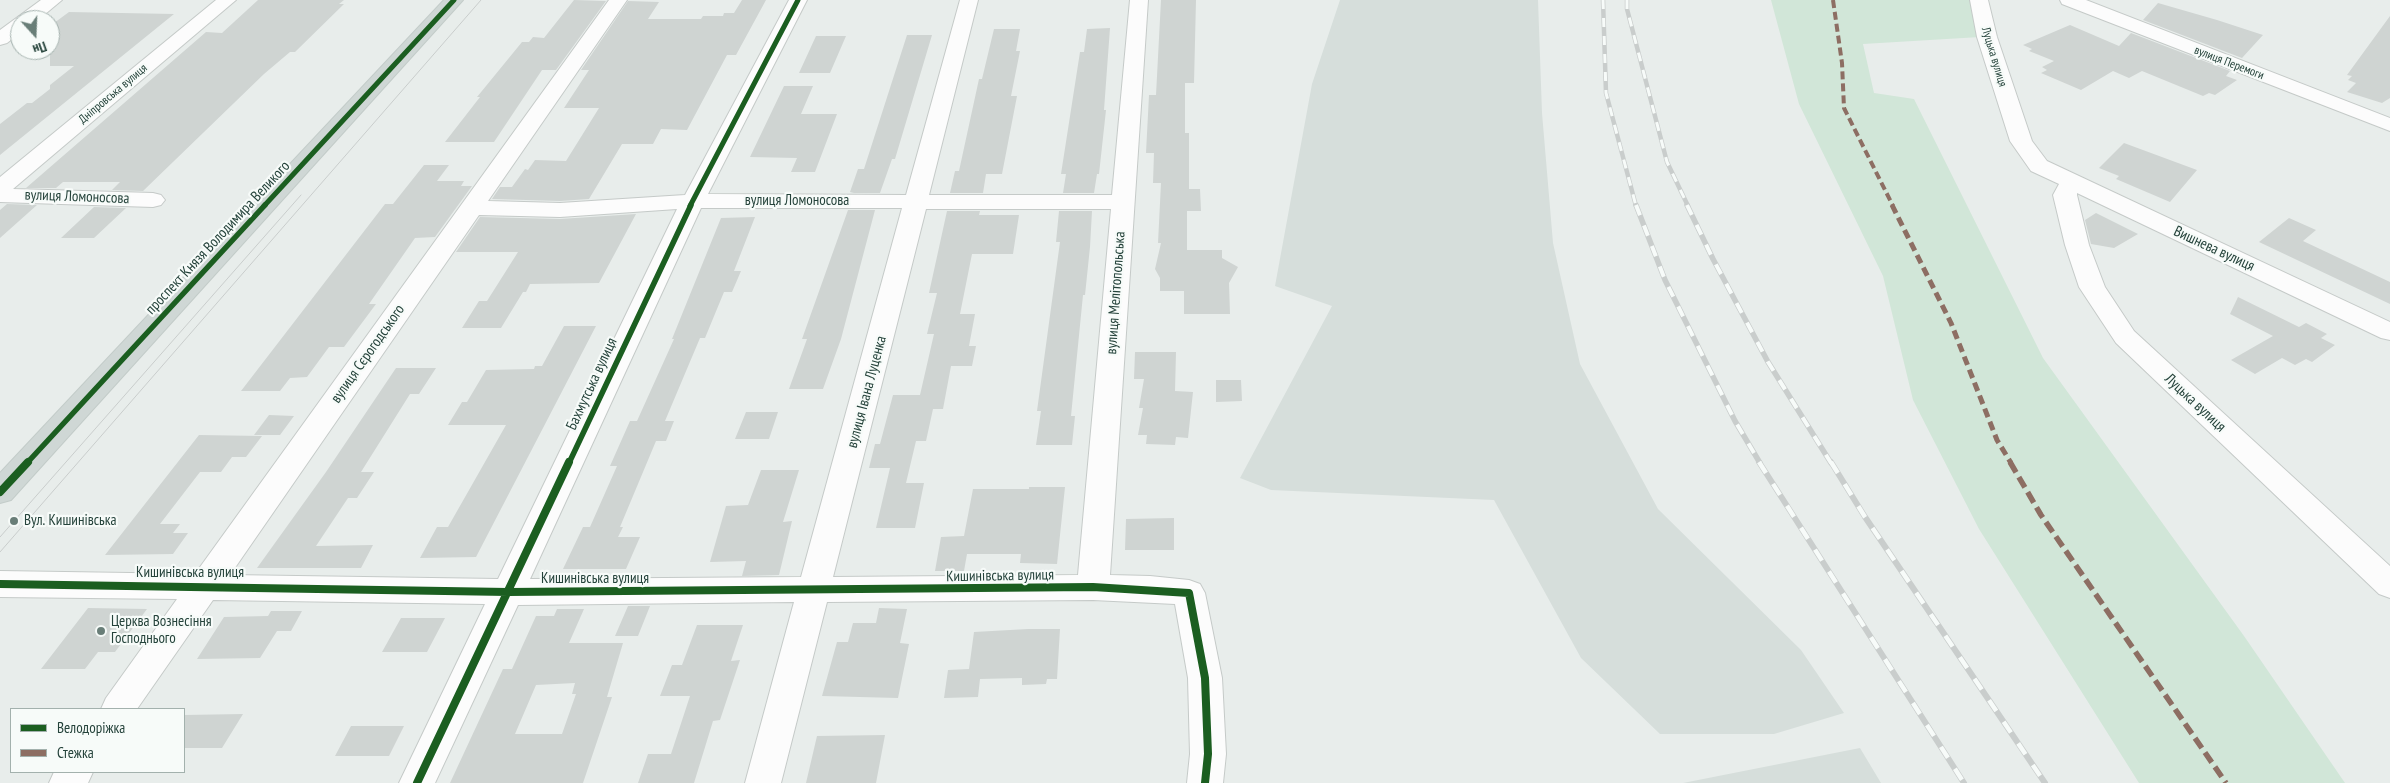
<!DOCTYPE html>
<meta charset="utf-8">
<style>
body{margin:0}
#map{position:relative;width:2390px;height:783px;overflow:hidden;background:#e8edeb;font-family:"PT Sans Narrow",sans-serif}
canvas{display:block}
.legend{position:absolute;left:10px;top:708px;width:175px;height:65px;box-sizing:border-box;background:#f7fbf9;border:1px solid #a3b1ad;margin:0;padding:6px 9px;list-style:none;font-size:15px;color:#24423a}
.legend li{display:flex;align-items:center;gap:10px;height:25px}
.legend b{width:25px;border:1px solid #a3b1ad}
.north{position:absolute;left:10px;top:10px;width:50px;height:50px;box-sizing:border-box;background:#f7fbf9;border:1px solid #a3b1ad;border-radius:50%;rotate:160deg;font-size:14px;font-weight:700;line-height:20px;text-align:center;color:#24423a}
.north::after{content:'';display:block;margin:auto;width:18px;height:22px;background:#697e78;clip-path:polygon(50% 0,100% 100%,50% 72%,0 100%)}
</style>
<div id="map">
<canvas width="2390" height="783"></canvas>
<ul class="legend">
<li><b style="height:6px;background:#1b5e20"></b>Велодоріжка</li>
<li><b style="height:6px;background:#8d6e63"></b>Стежка</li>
</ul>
<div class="north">Пн</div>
</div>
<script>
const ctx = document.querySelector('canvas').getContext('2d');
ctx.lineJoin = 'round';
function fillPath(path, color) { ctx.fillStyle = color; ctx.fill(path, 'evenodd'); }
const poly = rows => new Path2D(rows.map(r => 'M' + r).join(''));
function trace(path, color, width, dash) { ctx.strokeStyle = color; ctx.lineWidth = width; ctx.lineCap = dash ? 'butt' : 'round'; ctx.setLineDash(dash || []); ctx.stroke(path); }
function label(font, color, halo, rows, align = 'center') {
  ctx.font = font + ' "PT Sans Narrow",sans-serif'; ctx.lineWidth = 4.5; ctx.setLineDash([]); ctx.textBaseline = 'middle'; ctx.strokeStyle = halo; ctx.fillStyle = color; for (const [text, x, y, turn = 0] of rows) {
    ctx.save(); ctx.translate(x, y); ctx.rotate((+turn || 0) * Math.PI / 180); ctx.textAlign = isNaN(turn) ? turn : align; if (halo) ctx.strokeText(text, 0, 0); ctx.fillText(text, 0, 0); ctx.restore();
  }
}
fillPath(poly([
 [1340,0,1538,0,1542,113,1553,243,1580,364,1658,509,1801,650,1844,713,1774,734,1660,734,1581,658,1494,500,1271,490,1240,478,1332,306,1275,286,1312,84],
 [1860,748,1881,783,1683,783]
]), '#d6dedb');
fillPath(poly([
 [1771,0,1973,0,1980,37,1863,44,1874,93,1914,99,2043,358,2244,636,2345,783,2139,783,1979,529,1913,400,1883,276,1799,104]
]), '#d1e6d8');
fillPath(poly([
 [258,0,344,0,339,4,344,4,295,52,290,52,264,74,143,191,112,190,120,182,63,182,56,188,26,188,206,32,222,33],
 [574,0,606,1,556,70,542,70,494,142,445,142,480,97,477,97,522,42,529,42,533,37,544,38],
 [742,0,766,0,736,55,727,55,687,130,661,129,653,144,622,144,589,199,560,201,492,199,500,187,512,187,525,169,528,170,535,160,566,161,599,108,564,108,589,70,581,70,628,1,659,2,648,19,701,19,703,16,723,16,724,13,734,13],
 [1161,0,1196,0,1194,83,1185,83,1185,133,1189,133,1189,189,1200,189,1201,211,1187,211,1187,250,1222,250,1222,258,1238,267,1229,283,1230,314,1184,314,1184,291,1160,291,1160,278,1155,269,1161,243,1158,243,1161,183,1153,183,1154,153,1146,153,1149,95,1156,95],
 [2158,3,2217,20,2263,35,2242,58,2143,20],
 [69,12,174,14,0,155,0,124,27,103,32,103,50,89,50,85,74,66,50,66,50,26],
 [2390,16,2390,98,2382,103,2347,92,2356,83,2348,80,2352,76,2347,75],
 [2070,25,2119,46,2131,33,2230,71,2226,76,2237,80,2215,95,2209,93,2203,96,2142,71,2129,78,2113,71,2081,90,2041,73,2047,70,2042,67,2054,61,2029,51,2032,49,2023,45],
 [1110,28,1104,110,1106,110,1099,174,1097,174,1094,193,1063,193,1066,174,1061,174,1080,52,1084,52,1087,29],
 [994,29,1020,29,1016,51,1020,51,1011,96,1017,96,1002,174,986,174,983,193,950,193,955,171,959,171,979,79,982,79],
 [907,35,932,35,895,159,892,159,880,193,854,193,850,192,858,169,864,169],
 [816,36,846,36,830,73,799,73],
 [784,86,813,86,801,114,837,114,815,172,791,172,797,158,750,157],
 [2124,143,2197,170,2170,202,2116,179,2119,176,2099,168],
 [424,165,449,165,437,181,464,181,461,186,472,186,435,237,415,238,369,304,376,304,344,347,329,347,307,377,290,378,280,391,241,391,385,204,393,204],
 [7,204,37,205,0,238,0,210],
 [94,207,126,208,94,238,61,238],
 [848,210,875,210,841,339,823,389,789,389,807,339,802,339],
 [947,211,980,211,979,215,1019,215,1013,254,972,254,960,314,975,314,969,346,976,346,972,366,951,366,943,409,933,409,926,441,916,441,906,483,924,483,915,528,876,528,890,468,869,468,875,444,880,444,893,395,920,395,934,334,927,334,937,293,929,293],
 [1059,211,1092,211,1090,247,1085,295,1083,295,1071,416,1075,416,1072,445,1036,445,1041,411,1037,411,1060,242,1056,242],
 [2096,213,2138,234,2114,248,2091,244,2085,220],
 [636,214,599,283,530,284,526,292,523,292,501,328,462,328,479,301,487,301,518,252,456,252,480,217,560,219],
 [755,217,734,271,741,271,732,292,724,292,705,338,700,338,665,421,674,421,666,441,656,441,620,527,623,527,618,537,640,537,626,569,563,569,583,527,590,527,617,466,610,466,630,421,637,421,674,339,672,339,721,218],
 [2289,218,2316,230,2303,241,2390,282,2390,304,2259,242],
 [2238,297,2299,327,2306,323,2327,334,2321,338,2335,345,2312,362,2306,359,2295,365,2282,358,2255,374,2231,360,2273,336,2230,314],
 [564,326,596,326,476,557,420,558,437,527,448,527,506,425,448,425,462,402,467,402,486,370,534,369,535,366,542,366],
 [1135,352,1176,352,1175,391,1193,392,1188,438,1176,437,1175,445,1146,444,1147,435,1138,435,1143,408,1139,408,1144,379,1134,379],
 [396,368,436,368,419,394,410,394,361,472,374,472,357,498,348,498,316,546,373,545,361,568,257,568,326,472],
 [1216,380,1241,380,1242,401,1216,402],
 [746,412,778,412,769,439,735,439],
 [269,415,294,416,280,435,254,435],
 [199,435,262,436,246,457,232,457,221,472,200,472,160,524,180,524,173,533,188,533,173,554,105,555],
 [761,470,799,470,783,522,792,521,779,575,742,576,746,561,710,562,726,506,748,505],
 [1029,487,1065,487,1057,564,1020,563,1021,554,967,554,964,571,935,571,941,537,964,536,973,489,1029,489],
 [1174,518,1174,550,1125,550,1126,519],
 [628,606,650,606,638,636,615,636],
 [88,608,147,609,115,652,98,652,85,669,41,669],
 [879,608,907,609,900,643,909,644,898,698,822,696,837,642,848,642,853,623,876,623],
 [557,609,584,609,569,643,623,643,607,697,612,697,583,783,450,783,503,669,512,669,536,616,554,616],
 [575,683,572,694,576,694,562,734,515,734,536,685],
 [271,611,302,611,291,631,277,631,260,658,197,659,224,617,268,616],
 [401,618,445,618,427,652,382,652],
 [697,625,743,625,731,661,740,660,720,720,713,721,694,783,638,783,648,754,671,754,690,696,660,696,672,665,682,665],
 [1028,629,1060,629,1057,679,1047,679,1046,684,1022,685,1022,678,980,679,978,697,944,698,948,670,969,669,974,632],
 [243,714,222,748,184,748,184,715],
 [351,726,404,726,389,756,335,756],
 [885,735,876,783,806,783,817,736]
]), '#cfd4d2');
const minor = poly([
 [41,0,62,0,38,20,20,20,20,33,7,43,0,45,0,30,41,0],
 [216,0,236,0,13,189,153,193,161,195,165,200,161,205,153,207,0,202,0,177,216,0],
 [609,0,627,0,488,201,560,203,685,195,789,0,807,0,708,194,906,195,960,0,978,0,929,195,1112,195,1130,0,1148,0,1110,575,1150,576,1189,580,1200,584,1205,593,1222,678,1226,754,1223,783,1187,783,1190,754,1188,678,1175,604,1093,600,827,602,781,783,745,783,794,602,518,605,435,783,399,783,485,604,213,600,137,709,101,709,106,698,177,599,0,597,0,571,195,574,609,0],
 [701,208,902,208,801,577,530,579,701,208],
 [677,209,498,579,230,575,479,215,560,217,677,209],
 [926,209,1111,209,1078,575,833,577,926,209],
 [1970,0,1988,0,1997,37,2032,141,2047,161,2390,322,2390,340,2381,338,2077,193,2077,195,2089,245,2105,287,2134,331,2390,566,2390,598,2379,594,2116,343,2079,287,2065,245,2053,195,2059,184,2031,171,2010,141,1977,37,1970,0],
 [2060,0,2086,0,2390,118,2390,131,2062,4,2060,0],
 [54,772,93,772,88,783,49,783,54,772]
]);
const major = poly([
 [444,0,463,0,11,500,0,503,0,473,444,0]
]);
trace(minor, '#c5cac8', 2);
trace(major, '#c3ccc9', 2);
fillPath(minor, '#fcfcfc');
fillPath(major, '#cfd7d5');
trace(poly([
 [0,537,301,195],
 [0,552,481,0]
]), '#c9cdcc', 1);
const railFar2 = poly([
 [1603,0,1606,93,1636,206],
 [1627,0,1627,9,1667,162,1688,206]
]);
const railFar1 = poly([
 [1636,205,1665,280,1735,421,1760,463],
 [1687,205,1713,259,1768,362,1831,463]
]);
const rail = poly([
 [1759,462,1964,783],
 [1831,462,1865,517,2045,783]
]);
trace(railFar2, '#c9cdcc', 4.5);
trace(railFar1, '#c9cdcc', 5.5);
trace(rail, '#c9cdcc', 6);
trace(railFar2, '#f7fbf9', 3, [9]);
trace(railFar1, '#f7fbf9', 4, [11]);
trace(rail, '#f7fbf9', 4.5, [13]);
trace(poly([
 [1833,0,1842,63,1844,108,1893,206]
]), '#8d6e63', 4, [8, 4]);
trace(poly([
 [1892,205,1951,323,1997,440,2011,463]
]), '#8d6e63', 5, [9, 5]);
trace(poly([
 [2010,462,2041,515,2226,783]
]), '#8d6e63', 5.5, [12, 5.5]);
trace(poly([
 [264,206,454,0],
 [690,206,798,0]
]), '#1b5e20', 5);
trace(poly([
 [27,463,265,205],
 [569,463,691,205]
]), '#1b5e20', 5.5);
trace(poly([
 [0,492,28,462],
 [0,584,508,592,1093,587,1189,593,1205,678,1208,754,1205,783],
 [417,783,569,462]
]), '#1b5e20', 8);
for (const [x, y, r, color] of [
 [14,521,5,"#697e78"],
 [101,631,5,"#697e78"]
]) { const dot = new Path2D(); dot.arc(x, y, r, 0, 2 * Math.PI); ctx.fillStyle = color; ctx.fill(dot); trace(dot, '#f7fbf9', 2); }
label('12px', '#24423a', '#f7fbf9', [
 ["Луцька вулиця",1994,57,73],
 ["вулиця Перемоги",2229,63,21],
 ["Дніпровська вулиця",113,94,-40]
]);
label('15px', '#24423a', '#f7fbf9', [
 ["вулиця Ломоносова",77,197,2],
 ["вулиця Ломоносова",797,201],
 ["проспект Князя Володимира Великого",218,238,-47],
 ["Вишнева вулиця",2214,249,25],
 ["вулиця Мелітопольська",1116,293,-86],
 ["вулиця Сєрогодського",368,354,-55],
 ["Бахмутська вулиця",592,384,-65],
 ["вулиця Івана Луценка",867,392,-75],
 ["Луцька вулиця",2195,403,43],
 ["Кишинівська вулиця",190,573],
 ["Кишинівська вулиця",1000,576,-1],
 ["Кишинівська вулиця",595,579]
]);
label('15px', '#24423a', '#f7fbf9', [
 ["Вул. Кишинівська",24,521],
 ["Церква Вознесіння",111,622],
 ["Господнього",111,639]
], 'left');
</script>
